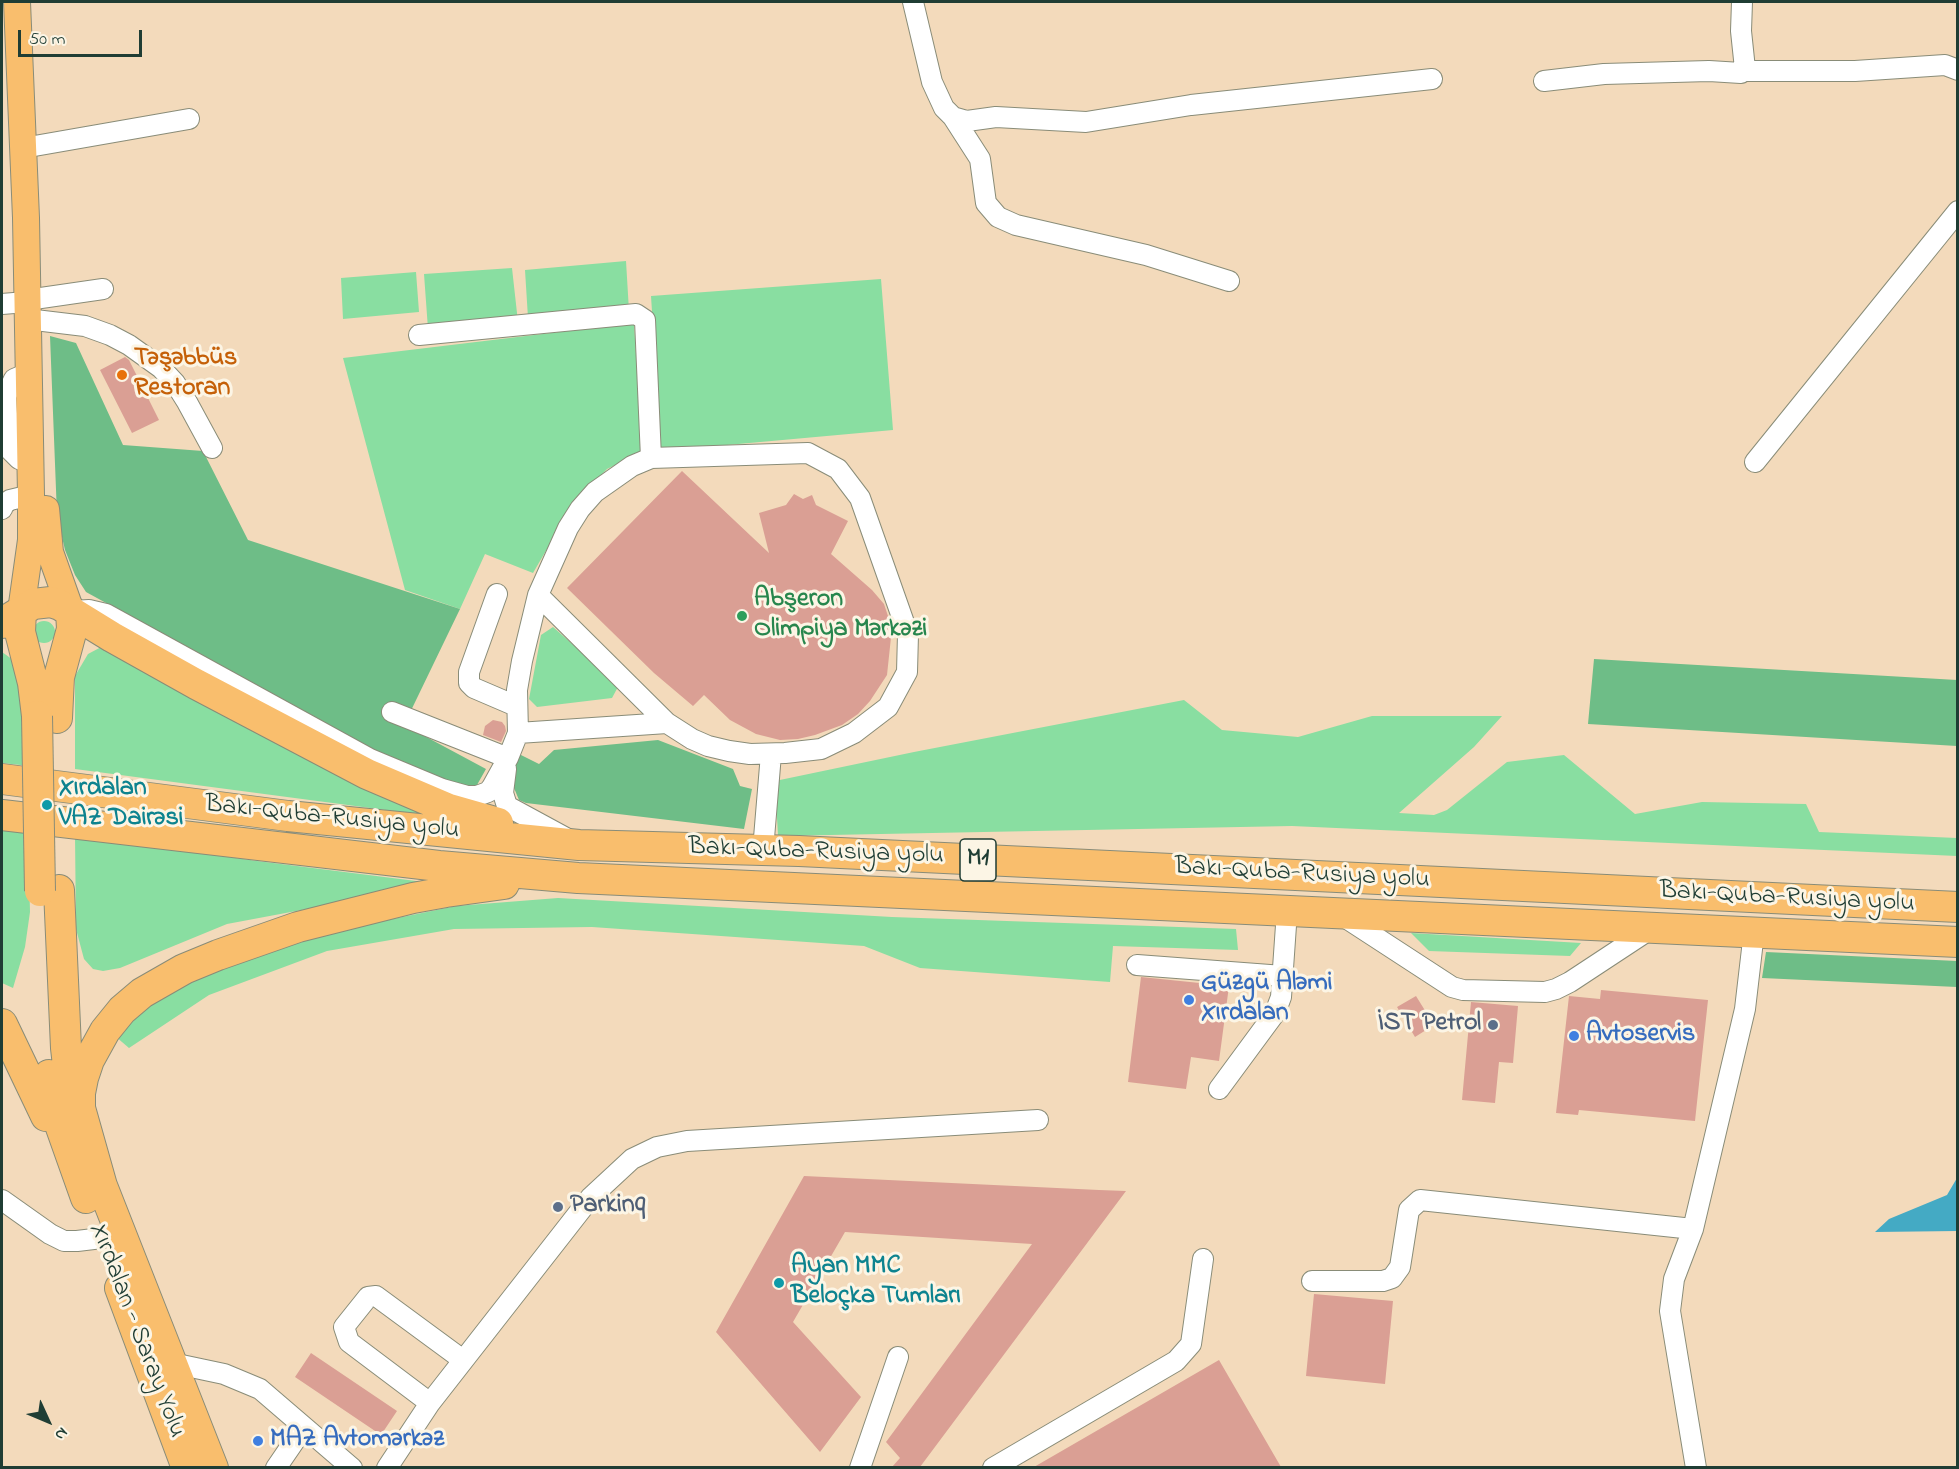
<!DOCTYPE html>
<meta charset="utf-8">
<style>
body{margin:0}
#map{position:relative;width:1959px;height:1469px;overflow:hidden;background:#f3dabb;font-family:"Indie Flower",sans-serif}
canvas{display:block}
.frame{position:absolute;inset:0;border:3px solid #1f3d34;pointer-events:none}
.north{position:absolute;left:18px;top:1391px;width:60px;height:60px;-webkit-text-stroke:4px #fcf5e5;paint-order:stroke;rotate:134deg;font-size:16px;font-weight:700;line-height:24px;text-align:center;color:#1f3d34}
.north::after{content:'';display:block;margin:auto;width:21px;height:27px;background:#1f3d34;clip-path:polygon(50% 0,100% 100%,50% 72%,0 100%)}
.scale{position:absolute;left:18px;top:30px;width:124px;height:27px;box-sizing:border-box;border:3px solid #1f3d34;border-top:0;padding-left:8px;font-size:18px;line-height:21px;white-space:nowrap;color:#1f3d34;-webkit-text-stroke:4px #fcf5e5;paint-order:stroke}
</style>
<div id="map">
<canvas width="1959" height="1469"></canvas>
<div class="frame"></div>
<div class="north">N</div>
<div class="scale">50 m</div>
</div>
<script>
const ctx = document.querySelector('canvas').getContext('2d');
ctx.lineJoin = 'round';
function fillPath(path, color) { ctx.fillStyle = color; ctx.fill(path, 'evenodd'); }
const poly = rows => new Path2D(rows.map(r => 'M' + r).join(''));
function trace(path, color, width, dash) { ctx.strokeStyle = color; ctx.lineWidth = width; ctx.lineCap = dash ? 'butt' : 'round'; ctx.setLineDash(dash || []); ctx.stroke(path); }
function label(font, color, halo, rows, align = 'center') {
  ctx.font = font + ' "Indie Flower",sans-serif'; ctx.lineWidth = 6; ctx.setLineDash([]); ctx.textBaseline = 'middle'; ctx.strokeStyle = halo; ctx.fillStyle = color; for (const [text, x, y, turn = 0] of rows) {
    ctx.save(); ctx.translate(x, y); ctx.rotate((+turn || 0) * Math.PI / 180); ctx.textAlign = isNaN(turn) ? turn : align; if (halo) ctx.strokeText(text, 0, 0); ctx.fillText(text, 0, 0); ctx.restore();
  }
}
fillPath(poly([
 [626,261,629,311,528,318,525,270],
 [512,268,518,322,428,329,424,274],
 [416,272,419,312,343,319,341,278],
 [881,279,893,430,661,451,651,296],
 [634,323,642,452,607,469,572,506,533,573,485,554,460,609,405,590,343,358],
 '33 632a11 11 0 1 1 22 0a11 11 0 1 1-22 0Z',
 [553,627,619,685,612,698,537,707,529,699,541,635],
 [105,645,431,816,75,769,75,676,88,654],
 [2,652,16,662,30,766,2,763],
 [1184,700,1222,730,1298,737,1372,716,1502,716,1474,747,1399,813,1434,815,1447,810,1507,762,1564,755,1635,814,1702,802,1806,804,1819,832,1957,838,1957,856,1292,826,778,836,775,781,914,752],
 [2,830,28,833,30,912,25,947,13,988,2,983],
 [75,835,257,861,440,884,227,924,120,968,103,971,93,969,84,959,76,929],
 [558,898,892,917,1236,929,1238,950,1113,946,1110,982,920,968,864,946,592,927,454,929,327,951,209,995,129,1048,115,1036,171,986,248,957,344,929,456,906],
 [1411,933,1581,943,1570,956,1429,951]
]), '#89dea1');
fillPath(poly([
 [50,336,76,343,123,445,203,451,248,540,460,609,404,725,486,769,473,792,402,765,86,592,75,575,65,550,57,515],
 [1594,659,1957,680,1957,746,1588,724],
 [658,740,733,769,740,786,752,789,744,829,526,803,519,800,514,788,515,752,539,764,554,750],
 [1766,952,1957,961,1957,987,1762,978]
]), '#6ebd87');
fillPath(poly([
 [1957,1178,1957,1231,1875,1232,1889,1219,1947,1195]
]), '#44aac4');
fillPath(poly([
 [125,357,129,360,159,420,132,433,100,370],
 [682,471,769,553,759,513,786,505,794,494,803,499,812,495,816,505,848,521,831,554,872,590,884,604,892,628,887,675,870,701,858,714,842,725,815,735,798,739,780,740,756,734,730,720,704,695,693,706,654,673,567,588],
 [493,720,502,722,505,726,506,731,501,742,483,735,485,726],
 [1141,977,1229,986,1219,1061,1191,1057,1186,1089,1128,1082],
 [1601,990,1708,1000,1695,1121,1579,1110,1578,1115,1556,1113,1569,996,1600,999],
 [1416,996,1434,1025,1415,1037,1397,1007],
 [1471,1002,1518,1006,1513,1063,1499,1062,1495,1103,1462,1100],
 [804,1176,1099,1190,1126,1191,920,1467,892,1467,900,1458,886,1442,1032,1244,845,1232,793,1322,861,1397,820,1452,716,1332],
 [1314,1294,1393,1301,1385,1384,1306,1376],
 [311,1353,397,1411,381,1435,295,1377],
 [1219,1360,1281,1467,1034,1467]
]), '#da9f94');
const minor = poly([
 [913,2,932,82,944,108,953,117,967,121,996,117,1086,122,1191,105,1432,79],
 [1744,71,1855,71,1945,65,1958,70],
 [1544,81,1604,74,1709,71,1741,73,1745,69,1741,31,1742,2],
 [953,117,980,159,986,203,998,217,1016,225,1146,255,1229,281],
 [23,148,189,119],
 [34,299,103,289],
 [2,304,26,302],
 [35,320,85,326,110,335,129,345,161,368,175,383,187,402,212,448],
 [419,335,636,314,645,320,651,458],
 [28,373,14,379,6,396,9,449,19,459,30,463],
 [1755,462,1958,211],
 [2,509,4,504,10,500,31,495],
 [497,594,469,672,469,683,474,688,516,706],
 [73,611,89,610,106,614,370,759,442,789,467,796,477,796,488,792,492,787,508,758,518,733,517,690,522,661,538,595,568,528,580,509,595,492,632,466,651,458,808,453,838,469,860,498,908,634,907,672,888,707,854,733,821,749,785,753,750,754,729,751,708,746,692,739,667,723,538,595],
 [392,712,508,758],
 [518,733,667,723],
 [506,769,503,793,507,806,566,838],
 [763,850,771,754],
 [1343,916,1452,987,1463,990,1545,992,1556,989,1570,982,1652,928],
 [1137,965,1283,976],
 [1219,1089,1275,1013,1281,997,1287,911],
 [2,1200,50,1234,64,1241,77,1241,102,1238],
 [1312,1281,1383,1281,1392,1278,1400,1267,1409,1210,1420,1200,1693,1229],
 [172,1363,224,1374,260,1389,352,1468],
 [430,1403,349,1342,344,1327,368,1297,376,1296,463,1360],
 [276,1468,304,1427],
 [387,1468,430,1403,591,1197,632,1159,657,1147,687,1141,1038,1120],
 [860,1468,898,1357],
 [993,1468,1176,1361,1191,1344,1203,1259],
 [1696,1468,1670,1311,1674,1279,1693,1229,1745,1009,1754,932]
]);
const major = poly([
 [17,2,26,218,31,495,31,540,21,611],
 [46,509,50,552,71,611]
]);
const highway = poly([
 [21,611,20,632,33,683,37,716],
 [2,623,33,604,51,602,60,605,112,637,196,684,367,774,449,809,498,823],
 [57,718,59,677,72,629,71,611],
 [2,779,288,816,579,845,799,851,1958,907],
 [2,815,439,866,578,878,1958,942],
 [59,890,66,1048,72,1100],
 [2,1024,46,1116],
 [49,1075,59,1122,86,1198],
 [95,1168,213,1468],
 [102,1186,80,1108,80,1093,83,1078,89,1060,105,1031,122,1010,142,993,184,969,218,955,298,927,413,898,446,892,504,884],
 [120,1288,187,1468]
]);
trace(minor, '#898c78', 22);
trace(major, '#898c78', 28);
trace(highway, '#898c78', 32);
trace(minor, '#fff', 20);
trace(major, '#f9be6d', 26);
trace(highway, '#f9be6d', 30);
const highwayBridge = poly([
 [37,716,40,891]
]);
trace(highwayBridge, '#898c78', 32, []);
trace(highwayBridge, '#f9be6d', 30);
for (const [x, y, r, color] of [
 [122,375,6,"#e8710a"],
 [742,616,6,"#2e9e5b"],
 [47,805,6,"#0f9aa8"],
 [1189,1000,6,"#3f7fe0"],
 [1493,1025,6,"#5c6f8a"],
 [1574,1036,6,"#3f7fe0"],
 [558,1207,6,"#5c6f8a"],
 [779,1283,6,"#0f9aa8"],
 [258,1441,6,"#3f7fe0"]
]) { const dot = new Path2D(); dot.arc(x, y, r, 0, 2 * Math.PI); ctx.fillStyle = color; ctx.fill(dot); trace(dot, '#fcf5e5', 2); }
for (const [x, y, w] of [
 [978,860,36]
]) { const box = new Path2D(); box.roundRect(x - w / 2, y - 21, w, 42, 4.5); ctx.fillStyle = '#fcf5e5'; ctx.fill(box); trace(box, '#1f3d34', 1.5); }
label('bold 24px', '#1f3d34', null, [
 ["M1",978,860]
]);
label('bold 26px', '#c56008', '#fcf5e5', [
 ["Təşəbbüs",134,360],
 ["Restoran",134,390]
], 'left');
label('bold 26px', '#27864d', '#fcf5e5', [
 ["Abşeron",754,601],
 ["Olimpiya Mərkəzi",754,631]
], 'left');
label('bold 26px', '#0d838f', '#fcf5e5', [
 ["Xırdalan",59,790],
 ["VAZ Dairəsi",59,820],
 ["Ayan MMC",791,1268],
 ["Beloçka Tumları",791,1298]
], 'left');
label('26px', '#1f3d34', '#fcf5e5', [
 ["Bakı-Quba-Rusiya yolu",332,819,6],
 ["Bakı-Quba-Rusiya yolu",816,853,2],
 ["Bakı-Quba-Rusiya yolu",1302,875,3],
 ["Bakı-Quba-Rusiya yolu",1787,899,3],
 ["Xırdalan - Saray Yolu",136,1331,69]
]);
label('bold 26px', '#366cbe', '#fcf5e5', [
 ["Güzgü Aləmi",1201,985],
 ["Xırdalan",1201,1015],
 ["Avtoservis",1586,1036],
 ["MAZ Avtomərkəz",270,1441]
], 'left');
label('bold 26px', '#4e5e75', '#fcf5e5', [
 ["İST Petrol",1481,1025],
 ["Parkinq",570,1207,"left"]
], 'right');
</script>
